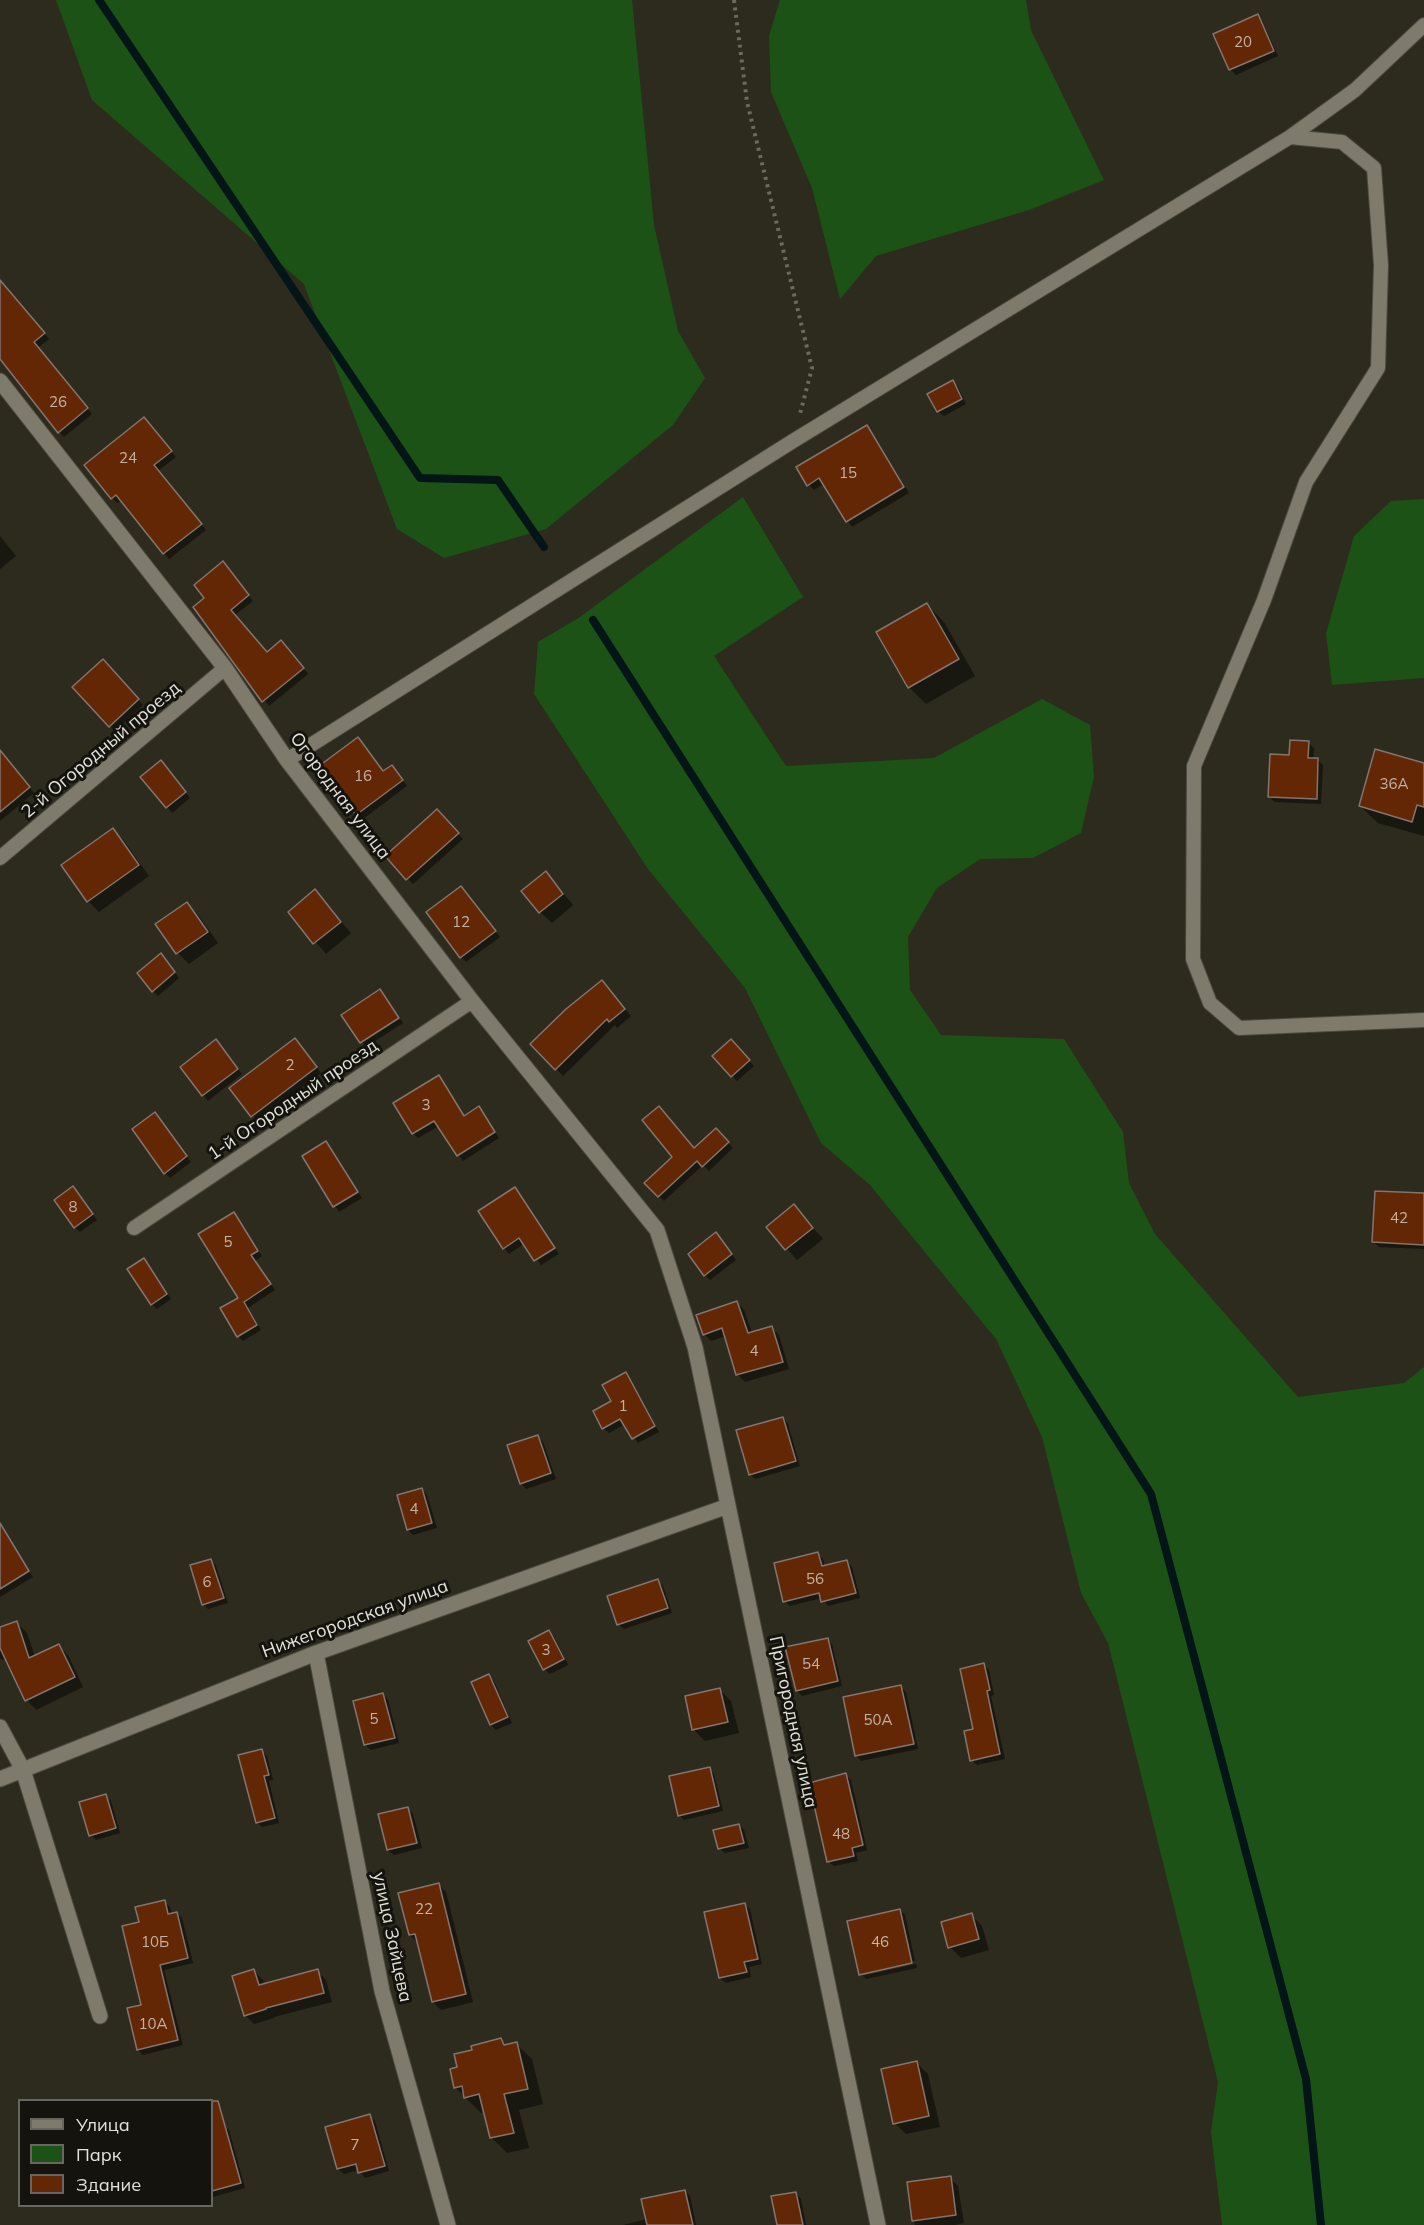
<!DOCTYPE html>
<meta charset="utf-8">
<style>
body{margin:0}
#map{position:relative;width:1424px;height:2225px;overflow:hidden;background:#2d2b1e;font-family:Mulish,sans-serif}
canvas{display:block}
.legend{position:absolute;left:18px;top:2099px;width:195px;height:108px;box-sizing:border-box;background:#14130e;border:2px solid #676660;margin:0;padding:8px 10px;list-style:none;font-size:18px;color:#e4e2da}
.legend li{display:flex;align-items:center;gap:12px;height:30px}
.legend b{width:30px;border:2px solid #676660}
</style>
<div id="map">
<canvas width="1424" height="2225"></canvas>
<ul class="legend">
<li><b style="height:8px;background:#7e7b6c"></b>Улица</li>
<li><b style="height:16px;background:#1c5216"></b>Парк</li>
<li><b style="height:16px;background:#632706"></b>Здание</li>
</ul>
</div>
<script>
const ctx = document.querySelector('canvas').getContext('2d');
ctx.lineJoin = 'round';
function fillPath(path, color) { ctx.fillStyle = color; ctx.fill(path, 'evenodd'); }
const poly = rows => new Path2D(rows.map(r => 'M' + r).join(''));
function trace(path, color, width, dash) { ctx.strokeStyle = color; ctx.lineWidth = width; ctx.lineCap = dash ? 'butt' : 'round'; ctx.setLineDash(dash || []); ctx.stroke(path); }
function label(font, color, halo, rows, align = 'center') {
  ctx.font = font + ' Mulish,sans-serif'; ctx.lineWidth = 6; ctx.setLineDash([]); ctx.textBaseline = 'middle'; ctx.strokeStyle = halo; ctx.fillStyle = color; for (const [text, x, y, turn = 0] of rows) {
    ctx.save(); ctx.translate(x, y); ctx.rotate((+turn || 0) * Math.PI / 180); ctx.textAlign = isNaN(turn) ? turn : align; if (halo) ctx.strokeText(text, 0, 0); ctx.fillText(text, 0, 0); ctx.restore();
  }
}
fillPath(poly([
 [56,0,632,0,654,225,678,331,705,378,673,425,546,529,444,558,397,529,304,284,92,100],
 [780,0,1026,0,1031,30,1104,180,1029,210,876,256,840,299,812,188,771,92,769,36],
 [743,497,803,597,714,656,786,766,934,758,1042,699,1090,725,1094,777,1081,833,1033,858,980,859,937,888,908,937,910,990,941,1035,1064,1039,1123,1132,1129,1183,1155,1234,1298,1397,1404,1383,1424,1367,1424,2225,1222,2225,1211,2132,1218,2082,1108,1643,1081,1593,1042,1437,996,1339,870,1185,821,1143,745,988,648,869,534,694,538,642,580,617],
 [1424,499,1424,678,1332,685,1326,633,1354,536,1391,501]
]), '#1c5216');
fillPath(poly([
 [1257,15,1262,21,1278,56,1236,75,1231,70,1215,34],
 [0,293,11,294,49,339,38,348,92,414,64,437,0,358],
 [952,382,958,387,966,404,944,416,938,411],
 [149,424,176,457,158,471,206,530,169,559,122,500,117,503,86,465],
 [867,427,872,432,909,493,852,527,824,484,814,490,809,485],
 [0,536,16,556,0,569],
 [228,569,253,601,235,615,267,654,286,647,308,674,269,706,195,607,206,598],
 [927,605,944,622,975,676,926,704,909,687],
 [102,661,143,705,115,731,74,687],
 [1308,743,1314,748,1313,759,1318,760,1323,765,1321,804,1275,802,1269,797,1290,756],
 [1424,765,1424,836,1378,823,1360,806],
 [321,766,384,772,397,772,407,786,363,819],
 [166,767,190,798,172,813,142,777],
 [14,769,34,793,0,821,0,771],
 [437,811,463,839,413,884,387,857],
 [113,830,124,841,149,876,99,912,88,901],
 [546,873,573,905,552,923,540,912],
 [461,888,500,937,466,962,461,957],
 [315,891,351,933,326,954,290,912],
 [187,904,198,915,218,943,189,964,178,953,158,924],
 [166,960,179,978,158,996,153,991],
 [602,982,631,1016,617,1028,615,1025,563,1076,533,1044],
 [380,991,403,1023,366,1047,343,1015],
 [300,1045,321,1073,257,1121,231,1088],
 [221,1046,242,1074,208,1101,182,1067],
 [736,1046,754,1066,737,1081,732,1076],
 [439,1077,465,1117,479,1108,499,1138,463,1161,439,1126,418,1138,413,1133],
 [155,1114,191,1162,170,1178,165,1173],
 [716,1130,733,1148,709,1171,703,1165,664,1201,646,1183,694,1150],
 [326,1143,362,1198,339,1212,304,1157],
 [515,1188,559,1254,541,1265,525,1243,509,1254,504,1248],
 [78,1193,97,1220,80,1232,75,1227],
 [1424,1195,1424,1249,1379,1247,1374,1242],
 [794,1206,823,1239,797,1260,768,1227],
 [234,1214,262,1256,255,1261,275,1290,248,1308,261,1330,243,1341,238,1336,240,1298],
 [721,1240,736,1260,710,1280,705,1275],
 [144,1260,171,1299,157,1309,152,1304],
 [737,1302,744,1310,752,1333,772,1328,779,1335,789,1369,745,1382,737,1374,726,1336,711,1341,704,1334],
 [625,1374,630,1379,659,1432,638,1443,625,1424,609,1433,603,1428],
 [783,1418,788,1424,800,1466,755,1479,750,1474],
 [538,1437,543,1442,556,1479,526,1489,521,1483],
 [422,1489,427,1495,437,1528,413,1535,408,1530],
 [6,1536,33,1577,0,1597,0,1540],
 [818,1554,823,1559,825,1567,847,1561,852,1567,860,1598,828,1606,822,1598,790,1606,785,1601],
 [211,1560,216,1566,228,1603,208,1609,203,1604],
 [658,1581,663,1586,672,1613,624,1629,618,1624],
 [17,1623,27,1633,35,1657,58,1646,68,1655,83,1687,36,1710,27,1700,7,1658,2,1660,0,1658,0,1629],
 [549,1632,554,1637,568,1665,550,1674,544,1669],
 [827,1639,832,1644,842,1686,802,1696,797,1691],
 [983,1665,989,1670,994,1695,991,1696,1005,1759,977,1765,972,1760],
 [489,1676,494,1681,512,1723,496,1730,491,1725,473,1683],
 [901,1687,906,1692,918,1749,861,1761,856,1755],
 [720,1690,731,1701,739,1733,705,1741,693,1729],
 [383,1694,388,1700,399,1743,371,1750,365,1745],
 [262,1751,267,1756,273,1780,269,1781,279,1823,262,1827,257,1822],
 [709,1768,714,1774,723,1811,684,1820,679,1815],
 [846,1775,851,1780,867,1850,856,1853,858,1861,834,1866,828,1861],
 [106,1796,111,1801,120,1833,96,1840,90,1835],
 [408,1808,413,1814,422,1848,394,1855,388,1850],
 [739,1825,744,1830,749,1848,725,1853,719,1848],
 [438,1884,446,1892,473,2002,441,2010,433,2002,418,1943,410,1935],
 [164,1901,170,1907,172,1914,177,1913,182,1918,193,1963,164,1970,183,2045,143,2055,138,2050,143,2006,141,1924],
 [744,1904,750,1909,762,1964,749,1967,751,1977,726,1983,720,1978],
 [900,1910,905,1915,915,1961,862,1973,862,1976,916,1964,917,1968,866,1979,861,1974],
 [971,1915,982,1926,989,1950,961,1958,950,1947],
 [254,1971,263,1980,264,1985,317,1971,326,1980,332,2002,274,2017,274,2018,254,2024,245,2015],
 [501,2040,507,2046,516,2044,532,2059,543,2104,519,2110,529,2148,507,2153,492,2138,485,2112,481,2113,455,2087,459,2068],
 [916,2062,928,2074,940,2127,906,2134,895,2123],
 [370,2116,375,2121,389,2171,365,2178,359,2170,344,2174,338,2169],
 [223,2125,229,2130,245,2188,213,2197,212,2128],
 [950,2178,958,2186,964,2223,955,2225,915,2225,914,2221],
 [685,2191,690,2196,696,2225,623,2225,647,2219],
 [796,2193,801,2199,806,2225,778,2225]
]), '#0007');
trace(poly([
 [99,0,420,478,498,480,544,547],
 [593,620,1151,1494,1306,2079,1321,2225]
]), '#041517', 8);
const building = poly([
 [1258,14,1274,51,1229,70,1213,34,1258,14],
 [0,280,45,333,34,342,88,408,58,433,0,359,0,280],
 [953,380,962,399,937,412,927,394,953,380],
 [144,417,172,451,154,465,202,524,163,554,116,495,111,499,84,465,144,417],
 [867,425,904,487,846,522,819,478,807,486,796,467,867,425],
 [223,561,249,595,231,610,267,652,281,640,304,668,262,702,193,607,204,598,194,585,223,561],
 [927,603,959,659,908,688,876,632,927,603],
 [103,659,139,699,109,727,72,687,103,659],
 [358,737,383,771,392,765,403,780,356,815,319,766,358,737],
 [1290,740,1309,741,1308,758,1318,758,1317,799,1268,797,1270,754,1289,755,1290,740],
 [1375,749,1424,763,1424,807,1417,805,1412,822,1359,806,1375,749],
 [0,750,30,787,0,812,0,750],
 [161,760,186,792,166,808,140,777,161,760],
 [437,809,459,833,406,880,385,856,437,809],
 [113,828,139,865,87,902,61,865,113,828],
 [546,871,563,894,539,913,521,891,546,871],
 [461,886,496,931,460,958,426,912,461,886],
 [315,889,341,922,313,944,288,912,315,889],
 [187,902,208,932,176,954,155,924,187,902],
 [161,953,175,972,152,992,137,973,161,953],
 [602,980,625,1009,609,1022,607,1019,555,1070,530,1044,566,1009,602,980],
 [380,989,399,1018,360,1043,341,1015,380,989],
 [295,1038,317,1067,251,1117,229,1088,295,1038],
 [216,1039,238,1069,202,1096,180,1067,216,1039],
 [731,1039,750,1060,731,1077,712,1056,731,1039],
 [439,1075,464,1116,479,1106,495,1132,457,1156,434,1121,412,1134,393,1103,439,1075],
 [659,1106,694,1148,716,1128,729,1142,702,1167,697,1161,658,1197,644,1183,672,1157,642,1120,659,1106],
 [155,1112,187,1156,164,1174,132,1129,155,1112],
 [326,1141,358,1192,333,1207,302,1156,326,1141],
 [73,1186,93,1214,74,1228,54,1200,73,1186],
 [515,1187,555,1248,534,1261,519,1238,503,1249,478,1211,515,1187],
 [1375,1191,1424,1193,1424,1245,1372,1242,1375,1191],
 [794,1204,813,1228,785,1250,766,1227,794,1204],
 [234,1212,258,1251,251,1255,271,1284,244,1302,257,1325,237,1337,220,1308,238,1298,198,1234,234,1212],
 [716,1232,732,1254,704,1276,688,1254,716,1232],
 [144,1258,167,1294,151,1305,127,1269,144,1258],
 [737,1301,748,1333,772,1326,783,1362,736,1375,722,1328,703,1335,696,1315,737,1301],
 [626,1372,655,1426,632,1439,620,1419,602,1429,593,1411,611,1401,602,1385,626,1372],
 [783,1417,796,1461,749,1475,736,1430,783,1417],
 [538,1435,551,1473,520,1484,507,1445,538,1435],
 [422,1488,432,1523,407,1530,397,1495,422,1488],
 [0,1523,29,1571,0,1589,0,1523],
 [818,1552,822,1566,847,1560,856,1593,821,1602,819,1593,783,1602,774,1563,818,1552],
 [211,1559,224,1598,202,1605,190,1565,211,1559],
 [658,1579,668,1608,617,1625,607,1596,658,1579],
 [17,1621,29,1658,59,1644,75,1677,25,1701,0,1648,0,1627,17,1621],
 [549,1630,564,1659,543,1670,528,1641,549,1630],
 [828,1638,838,1681,796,1691,785,1647,828,1638],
 [984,1663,990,1690,987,1691,1000,1754,970,1761,964,1731,973,1729,960,1669,984,1663],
 [489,1674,508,1717,490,1725,471,1682,489,1674],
 [901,1685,914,1744,855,1756,843,1697,901,1685],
 [720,1688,728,1722,692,1730,685,1696,720,1688],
 [383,1693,395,1738,364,1745,353,1701,383,1693],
 [262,1749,269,1775,264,1776,275,1818,256,1823,238,1755,262,1749],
 [710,1767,719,1806,678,1816,669,1776,710,1767],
 [846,1773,863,1845,852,1848,854,1856,827,1862,809,1783,846,1773],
 [106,1794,116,1828,89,1836,79,1802,106,1794],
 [408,1807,417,1843,387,1850,378,1814,408,1807],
 [739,1824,744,1843,718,1849,713,1830,739,1824],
 [439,1883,466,1994,432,2002,415,1934,409,1935,398,1893,439,1883],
 [165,1900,168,1914,177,1912,188,1958,160,1965,178,2040,137,2050,127,2008,141,2005,122,1926,139,1922,135,1907,165,1900],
 [745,1903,758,1959,744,1962,747,1972,719,1978,704,1912,745,1903],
 [900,1909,912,1963,859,1975,847,1921,900,1909],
 [972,1913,979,1939,948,1948,941,1922,972,1913],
 [254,1969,259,1985,318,1969,324,1993,266,2008,266,2009,244,2016,232,1976,254,1969],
 [501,2038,504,2045,517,2042,528,2089,504,2094,514,2133,490,2138,479,2094,464,2098,462,2086,454,2088,450,2069,457,2067,454,2054,472,2050,471,2046,501,2038],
 [917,2061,929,2116,893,2124,881,2069,917,2061],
 [212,2101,218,2101,241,2183,212,2191,212,2101],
 [370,2114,385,2166,358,2173,356,2164,337,2169,325,2127,370,2114],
 [951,2176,956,2215,912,2221,907,2182,951,2176],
 [685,2190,693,2225,647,2225,641,2199,685,2190],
 [796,2192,803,2225,777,2225,771,2196,796,2192]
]);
fillPath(building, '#632706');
trace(building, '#84746e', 1.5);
const lane = poly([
 [1290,137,1342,142,1374,168,1381,265,1378,368,1306,482,1264,600,1194,766,1193,959,1210,1003,1239,1028,1424,1020],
 [287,760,793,441,1290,137,1355,90,1424,25],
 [0,858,225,668],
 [134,1228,472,1001]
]);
const street = poly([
 [0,381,225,668,287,760,472,1001,657,1230,695,1347,878,2225],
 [316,1653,382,1991,448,2225],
 [0,1727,23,1770,100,2016],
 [0,1779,316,1653,728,1506]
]);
trace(lane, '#4c493f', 16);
trace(street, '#4c493f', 17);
trace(poly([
 [734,0,747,102,812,368,800,414]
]), '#6c6a5f', 4, [3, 4.5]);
trace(lane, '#7e7b6c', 14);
trace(street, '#7e7b6c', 15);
label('15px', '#c4b3a5', null, [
 ["20",1243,42],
 ["26",58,402],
 ["24",128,458],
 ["15",848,473],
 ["16",363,776],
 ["36А",1394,784],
 ["12",461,922],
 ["2",290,1065],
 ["3",426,1105],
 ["8",73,1207],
 ["42",1399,1218],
 ["5",228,1242],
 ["4",754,1351],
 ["1",623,1406],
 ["4",414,1509],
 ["56",815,1579],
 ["6",207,1582],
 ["3",546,1650],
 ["54",811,1664],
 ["5",374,1719],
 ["50А",878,1720],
 ["48",841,1834],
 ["22",424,1909],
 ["10Б",155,1942],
 ["46",880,1942],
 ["10А",153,2024],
 ["7",355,2145]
]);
label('18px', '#e4e2da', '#14130e', [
 ["2-й Огородный проезд",101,750,-40],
 ["Огородная улица",340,796,53],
 ["1-й Огородный проезд",293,1100,-34],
 ["Нижегородская улица",355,1619,-20],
 ["Пригородная улица",793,1722,78],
 ["улица Зайцева",392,1937,78]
]);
</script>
